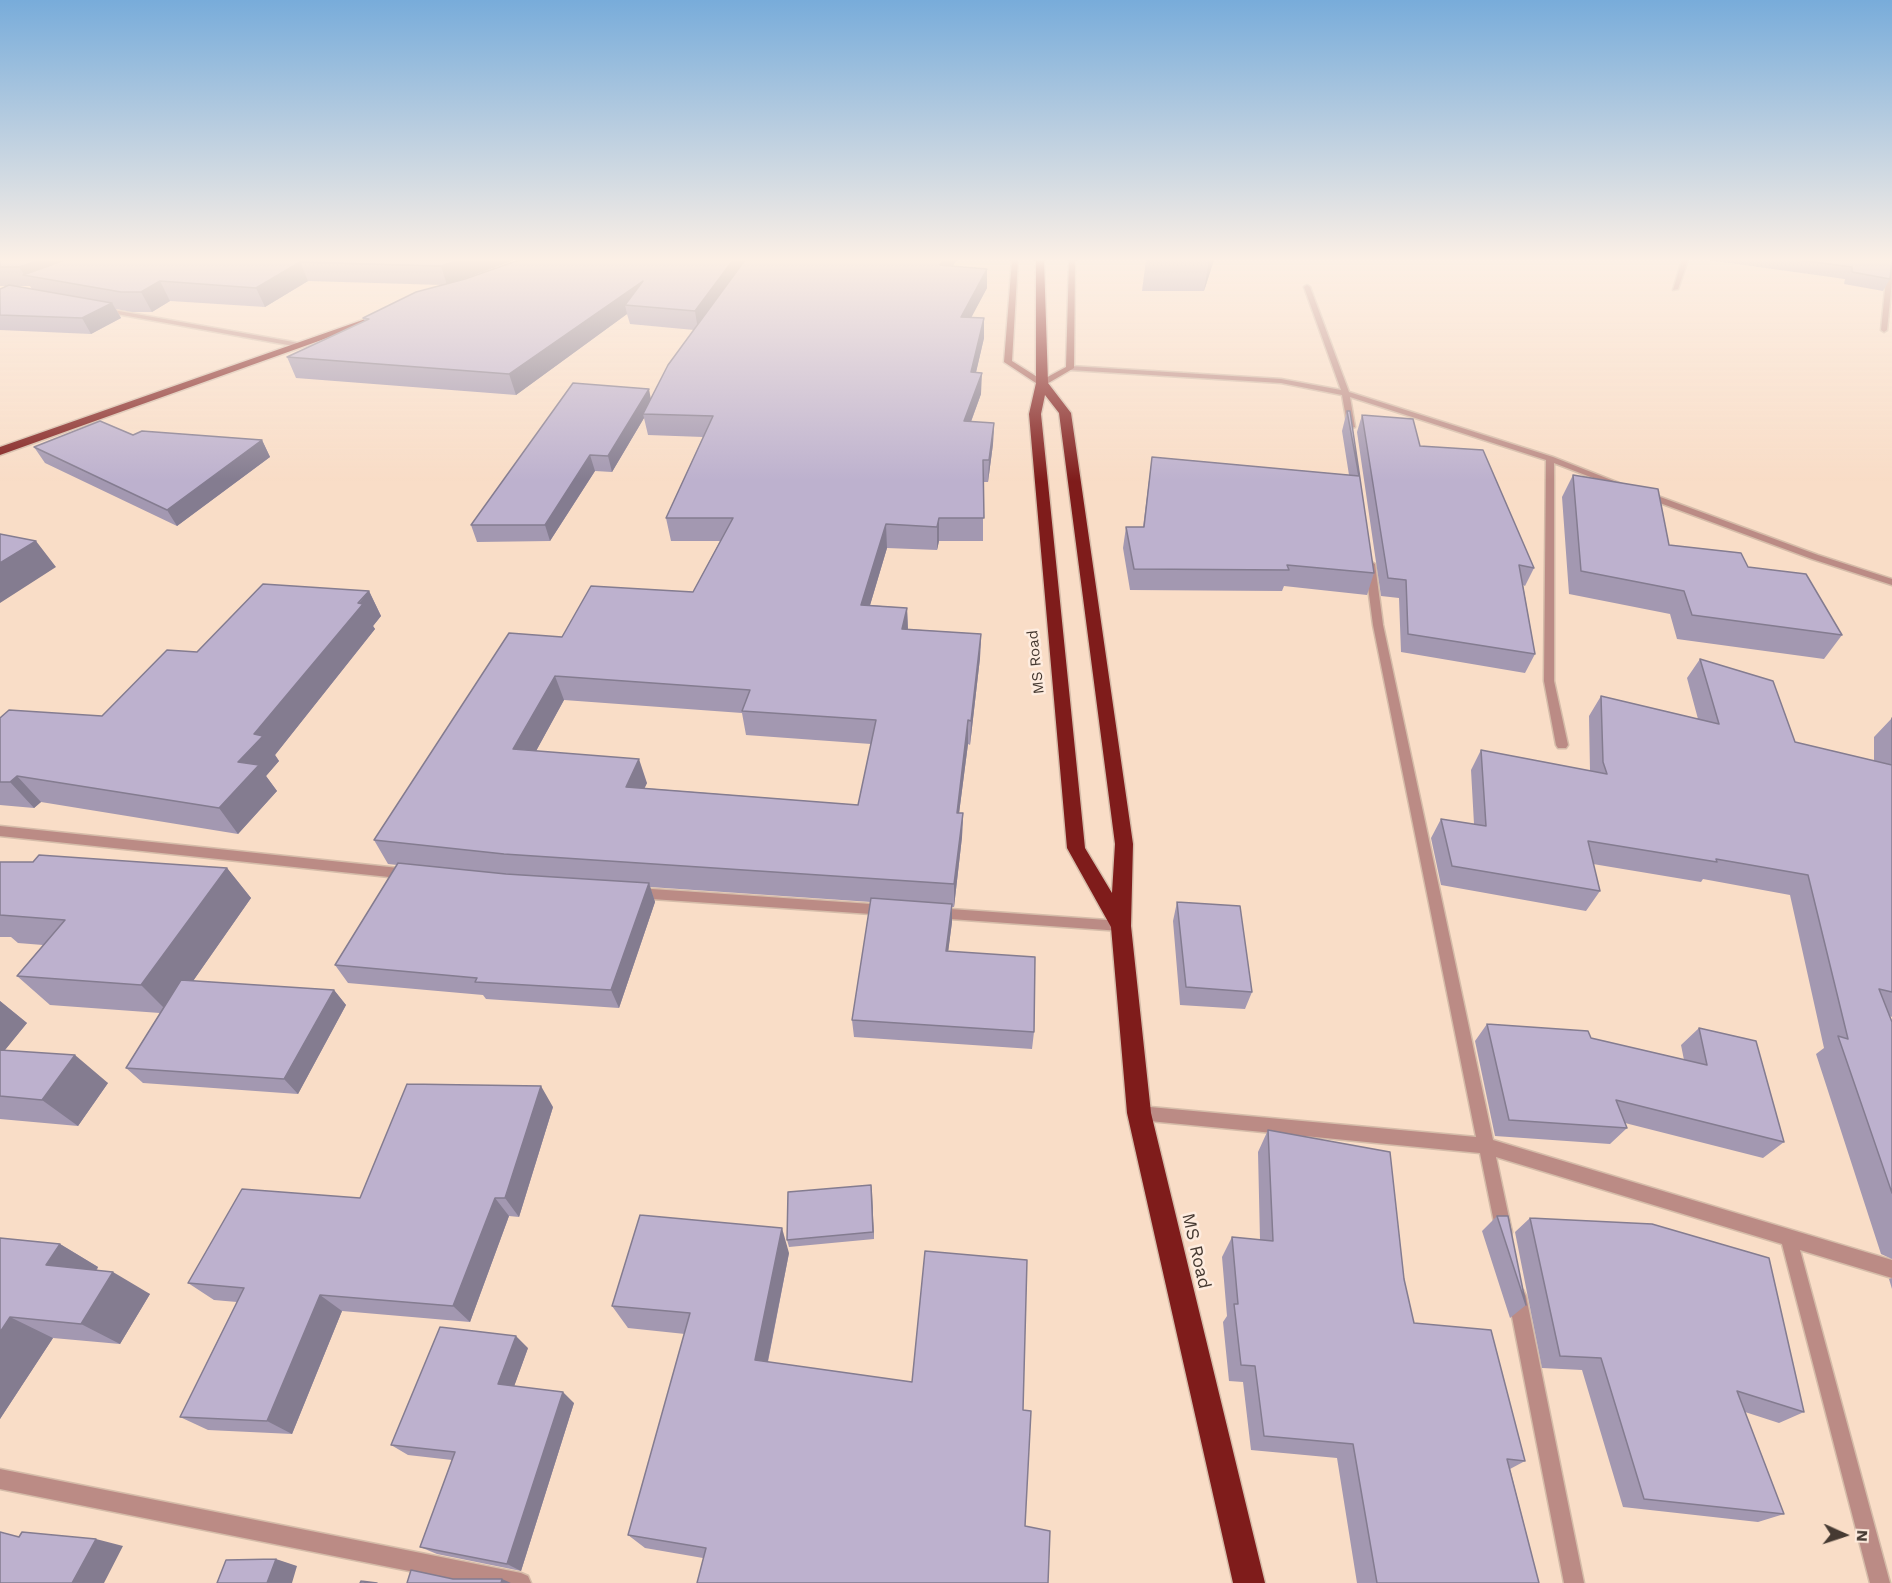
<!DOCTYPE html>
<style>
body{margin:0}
#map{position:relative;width:1892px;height:1583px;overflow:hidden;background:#f9ddc7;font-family:"Work Sans",sans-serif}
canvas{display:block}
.north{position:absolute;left:1814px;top:1505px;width:60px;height:60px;-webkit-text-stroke:4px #feecdf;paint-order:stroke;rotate:93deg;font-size:16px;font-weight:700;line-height:24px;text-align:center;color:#463a32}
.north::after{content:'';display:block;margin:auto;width:21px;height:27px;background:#463a32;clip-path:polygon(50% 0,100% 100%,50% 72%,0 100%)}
</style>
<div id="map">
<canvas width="1892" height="1583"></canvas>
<div class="north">N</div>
</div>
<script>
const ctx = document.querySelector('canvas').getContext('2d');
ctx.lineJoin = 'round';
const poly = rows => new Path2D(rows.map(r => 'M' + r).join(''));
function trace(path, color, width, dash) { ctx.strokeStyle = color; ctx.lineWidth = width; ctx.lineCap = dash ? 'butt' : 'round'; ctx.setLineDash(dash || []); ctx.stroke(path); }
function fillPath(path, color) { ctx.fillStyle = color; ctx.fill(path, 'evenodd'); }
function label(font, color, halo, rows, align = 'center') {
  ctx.font = font + ' "Work Sans",sans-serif'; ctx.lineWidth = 5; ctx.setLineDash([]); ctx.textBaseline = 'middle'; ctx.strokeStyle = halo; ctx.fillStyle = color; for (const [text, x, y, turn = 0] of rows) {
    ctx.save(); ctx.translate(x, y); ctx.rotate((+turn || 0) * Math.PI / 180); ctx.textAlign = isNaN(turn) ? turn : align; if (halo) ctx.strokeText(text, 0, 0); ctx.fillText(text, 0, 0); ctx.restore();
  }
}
const street = poly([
 [1682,260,1688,260,1678,289,1673,290,1682,260],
 [1888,260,1892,260,1892,281,1887,330,1884,332,1881,330,1888,260],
 [1307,285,1310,287,1349,392,1553,457,1629,487,1622,489,1554,463,1554,681,1568,745,1566,748,1558,748,1556,745,1544,681,1546,460,1350,397,1355,427,1348,429,1342,395,1281,383,1070,370,1066,368,1070,366,1281,379,1341,390,1304,287,1307,285],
 [102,308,299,343,302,345,299,347,100,311,99,310,102,308],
 [1644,491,1818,555,1892,579,1892,585,1812,559,1641,496,1640,494,1644,491],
 [1370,561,1375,564,1383,625,1493,1140,1892,1260,1892,1278,1800,1250,1890,1583,1870,1583,1782,1244,1496,1157,1512,1232,1510,1238,1504,1240,1498,1238,1496,1232,1480,1153,1139,1120,1133,1118,1131,1113,1133,1108,1139,1106,1476,1137,1373,625,1365,564,1370,561],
 [0,826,408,869,413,870,414,874,413,878,408,879,0,836,0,826],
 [637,888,886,905,891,906,893,910,891,914,886,915,637,898,632,897,630,893,632,889,637,888],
 [936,908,1121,921,1126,922,1128,926,1126,930,1121,931,936,918,931,917,929,913,931,909,936,908],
 [1517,1287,1523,1290,1526,1296,1584,1583,1564,1583,1508,1296,1511,1290,1517,1287],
 [0,1469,521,1573,528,1576,531,1583,469,1583,0,1489,0,1469]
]);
const secondary = poly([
 [1012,260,1018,260,1012,361,1042,380,1066,367,1069,260,1075,260,1074,368,1045,385,1039,385,1004,362,1012,260]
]);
const highway = poly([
 [1036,260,1044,260,1048,383,1071,413,1133,844,1131,926,1151,1113,1265,1583,1233,1583,1127,1113,1111,927,1067,848,1029,414,1036,383,1036,260],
 [1045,395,1059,413,1115,844,1112,893,1085,848,1041,414,1045,395],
 [374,316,383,318,0,455,0,447,374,316]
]);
trace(street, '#d5bca9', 3);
trace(secondary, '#d5bca9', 3);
trace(highway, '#d5bca9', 3);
fillPath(street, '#bb8b85');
fillPath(secondary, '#a45f58');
fillPath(highway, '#7f1c1b');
fillPath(poly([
 [0,260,514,260,462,280,957,260,952,266,987,269,987,288,971,317,984,338,976,373,981,394,971,422,994,423,993,444,988,482,983,482,983,541,939,541,937,550,887,548,870,605,907,608,908,629,981,634,980,658,970,745,968,744,959,813,963,813,962,837,954,907,952,907,952,922,948,951,1034,1032,1032,1049,854,1037,852,1020,871,902,650,887,655,902,619,1008,486,999,483,995,348,983,335,965,397,865,388,864,374,840,562,637,693,592,720,541,671,541,666,518,703,437,648,435,644,418,612,472,595,471,550,541,477,542,471,525,651,398,694,330,630,324,627,314,516,395,296,378,287,357,365,321,363,318,442,285,308,281,265,307,170,301,152,312,132,312,116,309,121,318,91,334,0,330,0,289,7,286,0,286],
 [17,286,30,286,32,289],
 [564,700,742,713,746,735,871,744,858,805,644,788,647,783,536,751],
 [1146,260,1214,260,1204,291,1142,291],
 [1707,260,1892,260,1890,279,1883,291,1844,284,1845,279],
 [1347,411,1350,411,1374,573,1367,595,1284,586,1282,591,1130,590,1123,548,1126,527,1143,527,1152,457,1349,475,1342,431],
 [1362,415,1420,446,1534,568,1525,586,1523,585,1535,654,1525,673,1401,652,1399,598,1381,596,1357,432],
 [133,435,262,440,270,457,177,526,45,463,34,447],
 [1573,475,1669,545,1748,567,1842,635,1824,659,1677,639,1670,614,1569,594,1562,497],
 [369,591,381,616,373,626,375,629,275,755,279,761,266,776,277,791,238,834,41,802,34,808,0,805,0,718,102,716,197,652],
 [1700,659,1795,742,1874,761,1874,737,1892,718,1892,1017,1890,1016,1892,1022,1892,1259,1881,1254,1816,1054,1824,1048,1790,895,1703,879,1701,882,1593,864,1600,891,1586,911,1441,885,1431,838,1441,819,1474,824,1471,770,1481,750,1590,771,1589,716,1601,696,1698,719,1687,678],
 [0,862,227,868,251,898,193,981,334,990,346,1005,298,1094,143,1083,126,1068,160,1013,50,1005,17,976,43,945,18,943,11,937,0,937],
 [1177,902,1252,992,1245,1009,1180,1005,1173,921],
 [0,1001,27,1023,5,1050,108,1083,78,1126,0,1119],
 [1487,1024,1591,1038,1684,1060,1681,1045,1699,1028,1784,1142,1763,1158,1625,1123,1627,1128,1610,1144,1495,1136,1475,1041],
 [553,1107,519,1217,509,1216,470,1322,342,1311,292,1434,208,1430,180,1417,237,1302,214,1300,188,1283,360,1198],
 [1268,1130,1404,1279,1414,1323,1525,1461,1510,1469,1539,1583,1357,1583,1337,1458,1251,1450,1243,1382,1229,1381,1223,1322,1227,1316,1222,1257,1232,1237,1260,1240,1258,1152],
 [871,1185,874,1239,789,1247,787,1240],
 [1497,1216,1526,1305,1510,1318,1482,1231],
 [1530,1218,1804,1412,1779,1423,1745,1412,1784,1514,1758,1522,1623,1507,1582,1370,1542,1368,1515,1232],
 [0,1238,60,1244,98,1267,97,1270,150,1294,120,1344,53,1338,0,1419],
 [789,1253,768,1362,1023,1410,703,1558,645,1548,628,1535,685,1334,628,1328,612,1306],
 [1892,1278,1892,1289,1889,1279],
 [528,1348,514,1386,574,1403,521,1571,437,1554,420,1547,452,1460,408,1455,391,1445]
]), '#a398b1');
fillPath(poly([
 [41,260,104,260,24,275,19,267],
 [459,260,514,260,447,285,441,266],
 [733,260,750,260,698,330,695,311],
 [943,260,957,260,940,284,940,265],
 [1209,260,1214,260,1204,291],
 [300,262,308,281,265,307,256,288],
 [987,269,987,288,961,337,961,317],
 [160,281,170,301,152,312,141,292],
 [643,281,625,305,627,314,516,395,509,374],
 [112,303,121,318,91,334,82,318],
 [984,318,984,338,971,393,971,372],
 [982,373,981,394,963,443,964,421],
 [649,389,652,405,643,414,644,418,612,472,608,456],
 [994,423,993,444,988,482,989,460],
 [262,440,270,457,177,526,167,510],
 [590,455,595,471,550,541,545,525],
 [939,518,939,541,937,550,937,527],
 [886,524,887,548,863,629,861,605],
 [36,541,56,567,0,603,0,563],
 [369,591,381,616,373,626,375,629,275,755,279,761,266,776,277,791,238,834,219,808,238,762,254,734],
 [907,608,908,632,902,629],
 [981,634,980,658,970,745,971,721],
 [555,676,564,700,524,773,513,749],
 [968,720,968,744,956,837,957,813],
 [639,759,647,783,634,811,626,787],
 [17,776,41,802,34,808,10,782],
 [963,813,962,837,954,907,954,884],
 [227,868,251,898,170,1014,141,985],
 [649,883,655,902,619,1008,611,990],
 [952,904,952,922,946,969,946,951],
 [334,990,346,1005,298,1094,284,1079],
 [0,1001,27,1023,0,1056],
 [75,1055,108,1083,78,1126,42,1100],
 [541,1086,553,1107,519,1217,505,1198],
 [871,1185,872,1192,874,1239,873,1232],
 [495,1198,509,1216,470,1322,453,1306],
 [782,1228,789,1253,764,1380,755,1360],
 [60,1244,98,1267,85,1288,46,1265],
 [113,1272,150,1294,120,1344,81,1324],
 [320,1295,342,1311,292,1434,267,1421],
 [10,1317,53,1338,0,1419,0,1332],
 [516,1336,528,1348,511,1395,498,1384],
 [563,1392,574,1403,521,1571,507,1564],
 [96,1539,123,1546,104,1583,72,1583],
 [276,1559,297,1566,292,1583,267,1583],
 [502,1579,511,1583,501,1583]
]), '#847c90');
const building = poly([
 [0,260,41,260,19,267,0,267,0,260],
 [65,260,459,260,441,266,300,262,256,288,160,281,141,292,121,292,23,275,65,260],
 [519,260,733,260,695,311,625,305,643,281,509,374,287,357,369,319,363,318,416,292,465,279,519,260],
 [745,260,943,260,940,265,987,269,961,317,984,318,971,372,982,373,964,421,994,423,989,460,983,460,984,518,939,518,937,527,886,524,861,605,907,608,902,629,981,634,971,721,968,720,957,813,963,813,954,884,504,854,374,840,509,633,562,637,591,586,693,592,733,518,666,518,713,416,643,414,668,365,745,260],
 [555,676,750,690,742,711,876,720,858,805,626,787,639,759,513,749,555,676],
 [1799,260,1892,260,1890,279,1852,272,1852,267,1799,260],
 [9,285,112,303,82,318,0,315,0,289,9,285],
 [573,383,649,389,608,456,590,455,545,525,471,525,573,383],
 [1347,411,1350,411,1374,573,1287,565,1289,570,1134,569,1126,527,1144,527,1152,457,1359,476,1347,411],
 [1362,415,1413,419,1420,446,1483,450,1534,568,1519,565,1535,654,1408,634,1406,580,1388,578,1362,415],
 [100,421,133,435,142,431,262,440,167,510,34,447,100,421],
 [1573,475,1658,489,1669,545,1741,553,1748,567,1806,574,1842,635,1692,615,1684,591,1581,571,1573,475],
 [0,534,36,541,0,563,0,534],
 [263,584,369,591,358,603,363,604,254,734,263,736,238,762,259,765,219,808,17,776,10,782,0,782,0,718,9,710,102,716,167,650,197,652,263,584],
 [1700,659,1773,681,1795,742,1892,765,1892,718,1892,992,1879,989,1892,1022,1892,1193,1838,1036,1848,1039,1808,875,1716,859,1717,862,1588,841,1600,891,1452,866,1441,819,1486,826,1481,750,1607,774,1603,762,1601,696,1719,724,1700,659],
 [39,855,227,868,141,985,17,976,65,920,0,915,0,862,33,862,39,855],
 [398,863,506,874,649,883,611,990,475,982,477,978,335,965,398,863],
 [871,898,952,904,946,951,1035,957,1034,1032,852,1020,871,898],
 [1177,902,1240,906,1252,992,1186,987,1177,902],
 [181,980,334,990,284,1079,126,1068,181,980],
 [1487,1024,1588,1031,1591,1038,1707,1065,1699,1028,1756,1041,1784,1142,1616,1100,1627,1128,1509,1120,1487,1024],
 [0,1050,75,1055,42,1100,0,1096,0,1050],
 [407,1084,541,1086,505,1198,495,1198,453,1306,320,1295,267,1421,180,1417,244,1288,188,1283,242,1189,360,1198,407,1084],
 [1268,1130,1390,1152,1404,1279,1414,1323,1491,1330,1525,1461,1507,1459,1539,1583,1377,1583,1353,1444,1264,1436,1255,1366,1241,1365,1234,1304,1238,1304,1232,1237,1273,1241,1268,1130],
 [871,1185,873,1232,787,1240,788,1192,871,1185],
 [640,1215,782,1228,755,1360,912,1382,925,1251,1027,1260,1023,1410,1031,1411,1025,1526,1050,1531,1048,1583,697,1583,706,1548,628,1535,690,1313,612,1306,640,1215],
 [1497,1216,1508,1216,1526,1305,1497,1216],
 [1530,1218,1652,1224,1769,1258,1804,1412,1737,1391,1784,1514,1644,1499,1601,1358,1560,1356,1530,1218],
 [0,1238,60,1244,46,1265,113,1272,81,1324,10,1317,0,1332,0,1238],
 [440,1327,516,1336,498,1384,563,1392,507,1564,420,1547,455,1452,391,1445,440,1327],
 [0,1532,19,1537,22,1532,96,1539,72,1583,0,1583,0,1532],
 [276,1559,267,1583,217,1583,226,1560,276,1559],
 [411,1570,453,1579,502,1579,501,1583,407,1583,411,1570],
 [361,1581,377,1583,360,1583,361,1581]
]);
fillPath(building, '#bdb1ce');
trace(building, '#847c90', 1.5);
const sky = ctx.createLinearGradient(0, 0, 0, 481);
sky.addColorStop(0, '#78acda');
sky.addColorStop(0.54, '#fcf0e6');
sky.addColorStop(1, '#fcf0e600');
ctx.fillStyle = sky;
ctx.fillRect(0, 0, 1892, 481);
label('15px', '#463a32', '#feecdf', [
 ["MS Road",1036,662,-96]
]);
label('18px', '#463a32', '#feecdf', [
 ["MS Road",1196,1251,77]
]);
</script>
